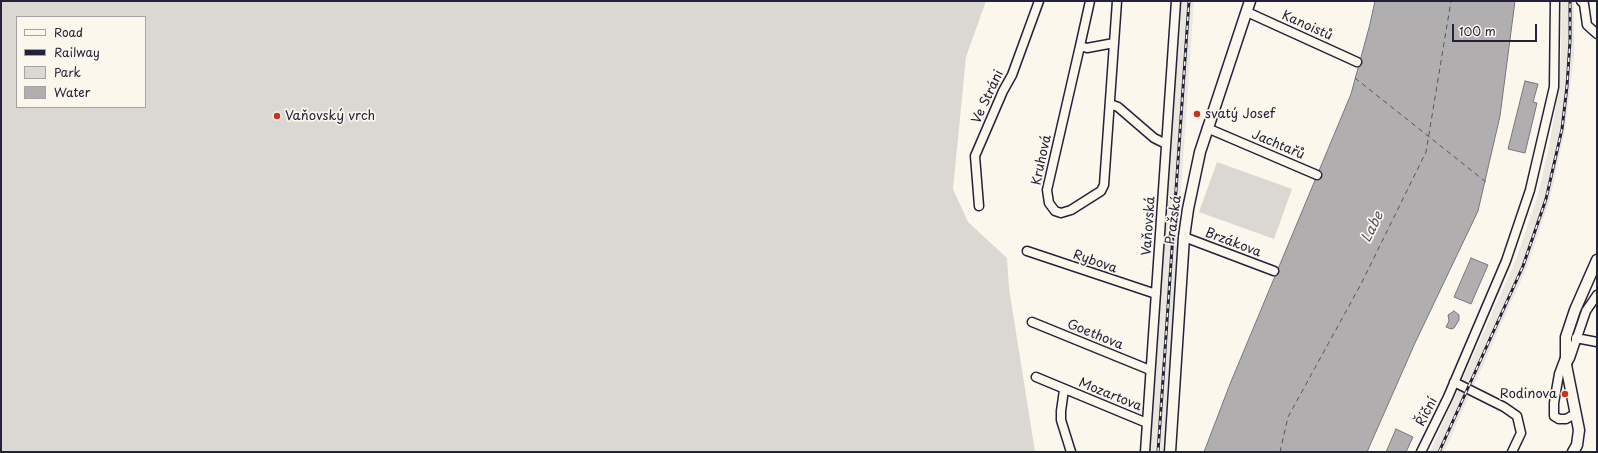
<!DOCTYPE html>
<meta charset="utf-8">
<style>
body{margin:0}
#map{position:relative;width:1598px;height:453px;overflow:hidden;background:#fbf7ec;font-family:"Playpen Sans",sans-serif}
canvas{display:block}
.frame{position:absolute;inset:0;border:2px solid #22223b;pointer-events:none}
.legend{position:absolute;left:16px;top:16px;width:130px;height:92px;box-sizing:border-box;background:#fbf7ec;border:1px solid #a4a2a5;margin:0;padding:5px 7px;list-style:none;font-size:12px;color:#22223b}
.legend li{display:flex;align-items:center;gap:8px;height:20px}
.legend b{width:20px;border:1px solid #a4a2a5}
.scale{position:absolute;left:1452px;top:24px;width:85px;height:18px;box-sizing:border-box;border:2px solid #22223b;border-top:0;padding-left:5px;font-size:12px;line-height:14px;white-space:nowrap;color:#22223b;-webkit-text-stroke:3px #fbf7ec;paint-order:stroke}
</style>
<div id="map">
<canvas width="1598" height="453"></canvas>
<div class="frame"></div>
<ul class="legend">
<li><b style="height:5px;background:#fbf7ec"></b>Road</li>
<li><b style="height:5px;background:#22223b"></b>Railway</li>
<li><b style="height:11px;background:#dbd8d3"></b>Park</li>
<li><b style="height:11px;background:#b1aeb0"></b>Water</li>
</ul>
<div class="scale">100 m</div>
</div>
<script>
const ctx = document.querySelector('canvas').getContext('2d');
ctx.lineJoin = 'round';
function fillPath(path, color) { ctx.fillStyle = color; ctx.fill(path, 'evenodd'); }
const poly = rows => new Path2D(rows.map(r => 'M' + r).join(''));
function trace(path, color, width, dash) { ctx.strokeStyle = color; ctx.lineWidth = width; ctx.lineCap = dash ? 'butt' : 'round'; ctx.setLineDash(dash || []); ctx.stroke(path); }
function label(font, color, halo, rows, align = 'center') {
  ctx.font = font + ' "Playpen Sans",sans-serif'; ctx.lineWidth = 3.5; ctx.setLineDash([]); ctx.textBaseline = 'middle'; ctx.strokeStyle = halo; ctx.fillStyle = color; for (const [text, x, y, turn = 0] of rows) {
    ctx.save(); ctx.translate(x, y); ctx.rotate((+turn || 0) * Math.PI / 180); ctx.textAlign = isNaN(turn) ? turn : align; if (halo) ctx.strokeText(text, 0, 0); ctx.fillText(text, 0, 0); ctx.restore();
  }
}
fillPath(poly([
 [1181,1,1194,1,1163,452,1150,452],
 [1562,1,1574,1,1574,56,1565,130,1550,199,1527,267,1444,452,1430,452,1515,262,1538,195,1548,151,1556,106,1561,56]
]), '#ebe7df');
fillPath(poly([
 [1,1,986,1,966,57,953,189,968,222,1007,258,1009,288,1035,452,1,452],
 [17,17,145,17,145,107,17,107],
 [1217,162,1292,189,1274,239,1199,212]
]), '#dbd8d3');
const water = poly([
 [1375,1,1515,1,1500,116,1478,211,1415,343,1367,452,1204,452,1230,384,1351,94,1370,24,1375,1],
 [1525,81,1538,84,1533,102,1537,103,1525,153,1508,149,1525,81],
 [1471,258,1488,265,1471,304,1454,297,1471,258],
 [1454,311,1459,315,1459,320,1454,328,1451,329,1446,327,1449,321,1448,315,1454,311],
 [1396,429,1413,437,1406,452,1386,452,1396,429]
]);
fillPath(water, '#b1aeb0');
trace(water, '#787681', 1);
trace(poly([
 [1355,78,1486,182],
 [1280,452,1288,417,1361,284,1426,152,1451,1]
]), '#545364', 1, [5, 4]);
const minor = poly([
 [1581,1,1584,4,1587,25,1597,34],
 [1247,12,1357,62],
 [1114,43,1087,48,1080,46,1047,190,1049,203,1055,211,1061,213,1071,210,1101,191,1104,185,1117,1],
 [1080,46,1090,1],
 [1110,104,1118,107,1154,138,1166,144],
 [1207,128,1317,175],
 [979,206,975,156,1003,91,1012,75,1039,1],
 [1184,237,1274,271],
 [1027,251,1156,294],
 [1032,322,1150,370],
 [1576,338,1597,342],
 [1565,358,1559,374,1554,403,1554,416,1559,419,1566,419,1575,414],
 [1566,365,1570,358,1586,311,1597,295],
 [1036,377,1147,423],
 [1454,382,1504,407,1517,416,1521,433,1512,452],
 [1064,390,1061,411,1061,420,1071,452],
 [1145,452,1176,1],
 [1421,452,1448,397,1506,261,1530,190,1554,87,1555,1]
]);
const major = poly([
 [1170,452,1184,237,1188,209,1200,152,1250,1],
 [1573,452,1577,445,1579,430,1566,365,1566,337,1575,310,1597,260]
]);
trace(minor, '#22223b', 11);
trace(major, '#22223b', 13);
trace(minor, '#fbf7ec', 8);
trace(major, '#fbf7ec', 10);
const rail = poly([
 [1158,452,1189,1],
 [1439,452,1523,266,1546,199,1562,129,1567,86,1570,41,1570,1]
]);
trace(rail, '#22223b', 3);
trace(rail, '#fbf7ec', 1.5, [4.5]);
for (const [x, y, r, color] of [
 [1197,114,4,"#c8321e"],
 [277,116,4,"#c8321e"],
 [1565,394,4,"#c8321e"]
]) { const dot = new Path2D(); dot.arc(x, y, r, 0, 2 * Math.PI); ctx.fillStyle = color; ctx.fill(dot); trace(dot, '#fbf7ec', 1.5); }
label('13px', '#22223b', '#fbf7ec', [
 ["Kanoistů",1307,26,24],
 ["Ve Stráni",988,97,-65],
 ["Jachtařů",1278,145,23],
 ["Kruhová",1042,160,-78],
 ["Pražská",1174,220,-82],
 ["Vaňovská",1149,226,-86],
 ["Brzákova",1233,243,21],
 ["Rybova",1095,262,19],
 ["Goethova",1095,335,22],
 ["Mozartova",1110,395,22],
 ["Říční",1427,412,-63]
]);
label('13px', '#22223b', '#fbf7ec', [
 ["svatý Josef",1205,114],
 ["Vaňovský vrch",285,116],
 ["Rodinova",1557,394,"right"]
], 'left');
label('italic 14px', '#545364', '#fbf7ec', [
 ["Labe",1373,227,-64]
]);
</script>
